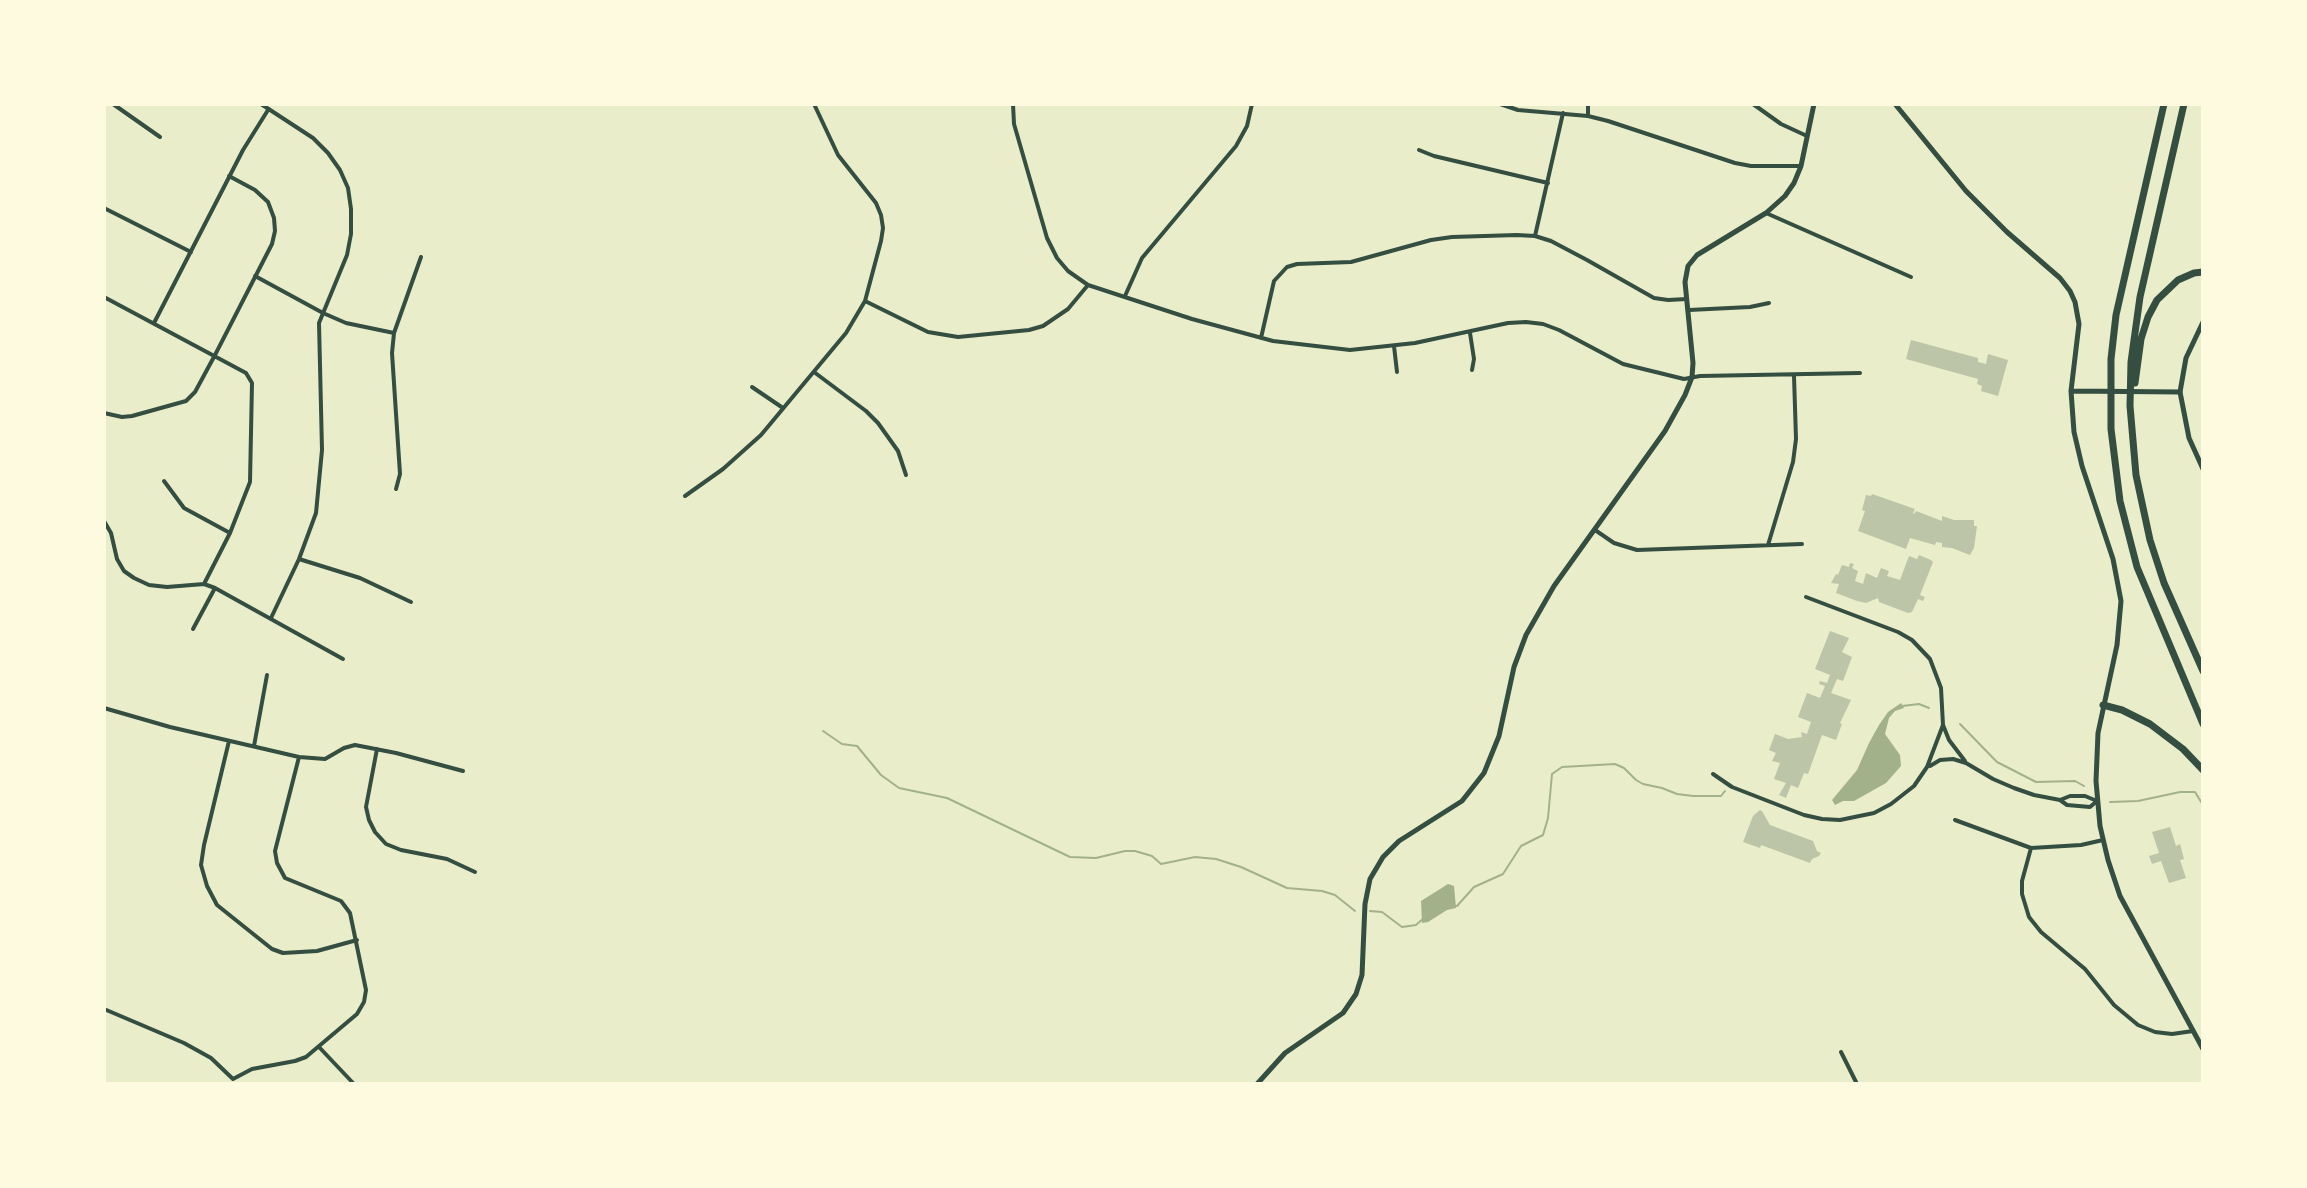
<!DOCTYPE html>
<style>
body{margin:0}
#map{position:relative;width:2307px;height:1188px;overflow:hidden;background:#e9edc9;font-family:"Work Sans",sans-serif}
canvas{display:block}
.frame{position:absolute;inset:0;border:106px solid #fefae0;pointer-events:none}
</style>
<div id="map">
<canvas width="2307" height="1188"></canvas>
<div class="frame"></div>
</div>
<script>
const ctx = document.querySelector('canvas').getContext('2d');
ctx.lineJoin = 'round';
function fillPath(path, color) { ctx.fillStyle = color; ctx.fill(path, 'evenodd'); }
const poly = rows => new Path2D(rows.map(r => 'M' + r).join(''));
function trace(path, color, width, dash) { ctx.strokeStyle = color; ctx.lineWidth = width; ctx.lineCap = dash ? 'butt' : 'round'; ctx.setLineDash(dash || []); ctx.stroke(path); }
fillPath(poly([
 [1901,703,1904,708,1895,711,1889,718,1885,734,1900,755,1901,766,1886,783,1854,801,1843,801,1835,805,1832,800,1857,770,1869,743,1879,725,1888,712],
 [1448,884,1454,886,1456,908,1447,910,1428,922,1422,923,1421,901]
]), '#a3b18a');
trace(poly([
 [1902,706,1919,704,1929,708],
 [1960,724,1997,762,2036,782,2075,781,2084,786],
 [823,731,842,744,857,746,881,775,899,788,947,798,1070,857,1096,858,1125,851,1135,851,1152,856,1161,864,1195,857,1216,859,1241,867,1287,888,1322,891,1335,895,1355,911],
 [2110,802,2138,801,2180,792,2195,792,2203,805],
 [1455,906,1457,906,1474,887,1503,874,1521,846,1543,835,1548,818,1552,774,1562,767,1615,764,1624,768,1636,780,1643,784,1662,788,1677,794,1693,796,1721,796,1725,791],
 [1370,911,1382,912,1402,927,1416,925,1425,917]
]), '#a3b18a', 2);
fillPath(poly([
 [1911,340,1978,358,1978,362,1986,364,1988,354,2008,360,1998,396,1981,391,1982,386,1977,384,1978,379,1906,359],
 [1872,494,1915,509,1913,513,1914,514,1916,511,1942,521,1942,516,1954,520,1974,520,1974,526,1977,526,1974,548,1970,555,1952,548,1942,547,1942,543,1936,542,1935,545,1910,538,1906,549,1858,531,1865,511,1862,510,1866,495,1871,496],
 [1919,555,1931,560,1933,562,1920,595,1925,597,1923,601,1918,599,1912,612,1908,613,1879,602,1878,598,1866,603,1857,601,1836,593,1839,584,1831,583,1836,574,1838,575,1842,565,1849,567,1850,563,1854,564,1852,568,1858,571,1855,581,1863,584,1866,573,1877,578,1881,568,1889,571,1887,576,1900,580,1909,556,1917,559],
 [1830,631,1849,638,1842,652,1852,657,1843,681,1837,679,1831,693,1851,700,1840,723,1842,724,1836,740,1822,735,1808,774,1804,773,1798,788,1791,785,1786,798,1779,795,1786,783,1774,779,1780,763,1772,761,1776,753,1769,750,1775,734,1788,739,1802,737,1801,732,1807,734,1811,722,1798,717,1807,693,1820,698,1825,686,1819,684,1820,681,1827,683,1830,675,1815,669],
 [1760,810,1762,811,1770,825,1813,841,1817,851,1821,853,1819,856,1812,859,1810,863,1761,845,1760,848,1743,842,1753,816],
 [2170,827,2176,846,2180,844,2184,859,2180,860,2186,878,2169,883,2161,861,2152,864,2149,856,2159,853,2152,832]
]), '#bcc5a7');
trace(poly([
 [113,104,160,137],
 [261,104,313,138,328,153,340,170,348,188,351,209,351,234,347,255,319,323,322,450,316,513,299,559,271,618],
 [1013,104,1014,124,1047,238,1057,258,1068,271,1088,285,1192,319,1273,341,1350,350,1415,343,1508,323,1526,322,1543,324,1559,330,1623,364,1684,379,1700,376,1860,373],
 [1500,104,1518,110,1588,116,1608,121,1735,163,1751,166,1801,166],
 [1588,104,1588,116],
 [1753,104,1781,124,1807,136],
 [1419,150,1434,156,1548,183],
 [104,208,191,252],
 [1766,213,1911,277],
 [1535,236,1563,113],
 [255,276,323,313,346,323,394,333],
 [1125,296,1142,258,1236,146,1247,126,1252,104],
 [104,297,246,373,252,383,250,482,230,533,204,584],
 [865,301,928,332,958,337,1029,330,1043,326,1068,309,1088,285],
 [1689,310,1750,307,1769,303],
 [154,323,243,150,268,110],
 [1470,333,1474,359,1472,370],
 [1261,338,1274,281,1287,267,1297,264,1351,262,1431,240,1452,237,1517,235,1535,236,1551,241,1587,260,1654,298,1668,300,1687,299],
 [1394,346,1397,372],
 [814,372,866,411,878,423,898,451,906,475],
 [752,387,783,408],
 [104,413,122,417,132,416,186,401,195,392,215,355,272,244,275,231,274,218,268,202,255,190,229,176],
 [164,481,184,508,230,533],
 [396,489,400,474,392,353,394,333,421,257],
 [685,496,723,469,761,435,846,333,865,301,881,241,883,228,881,215,876,203,838,155,814,104],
 [104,521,111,533,117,559,124,571,134,578,149,585,167,587,204,584,215,588,343,659],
 [1595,530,1614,543,1637,550,1802,544],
 [1768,545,1793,462,1796,439,1794,376],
 [299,559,360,578,411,602],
 [193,629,215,588],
 [104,708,170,727,299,757,325,759,344,748,355,745,396,753,463,771],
 [1943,725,1949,740,1965,761],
 [229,741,204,845,201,865,207,886,217,905,272,949,283,953,317,951,357,940],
 [254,746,267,675],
 [377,749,366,807,369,820,375,832,386,844,401,850,447,859,475,872],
 [1930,766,1940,760,1953,759,1966,763,1993,779,2014,788,2034,795,2060,800,2067,805,2090,807,2097,801],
 [1713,774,1732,787,1804,815,1822,819,1840,820,1874,813,1891,804,1914,786,1927,767,1943,725,1941,688,1930,659,1912,640,1898,632,1806,597],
 [2060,800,2070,796,2085,796,2097,801],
 [1955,820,2031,848,2081,845,2103,840],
 [2031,848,2022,881,2022,894,2029,917,2041,932,2085,969,2114,1005,2138,1025,2155,1032,2172,1034,2193,1031],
 [104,1009,184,1043,211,1058,233,1079,252,1069,295,1061,306,1057,357,1014,364,1002,366,990,350,913,341,901,285,878,277,863,275,851,299,757],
 [319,1047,354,1084],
 [1841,1052,1857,1084]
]), '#344e41', 4);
trace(poly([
 [2180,392,2189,438,2203,469]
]), '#344e41', 5);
trace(poly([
 [1895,104,1966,191,2007,232,2060,278,2070,291,2075,302,2079,324,2071,391,2074,432,2082,466,2113,559,2121,601,2117,645,2098,733,2096,781,2100,826,2108,860,2120,896,2203,1049],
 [2071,391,2180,392,2186,358,2203,322],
 [1257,1084,1285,1053,1343,1013,1356,994,1362,975,1365,904,1370,879,1383,857,1399,841,1462,801,1484,773,1499,736,1514,667,1526,635,1554,586,1665,431,1685,395,1692,377,1693,363,1685,282,1688,266,1697,255,1766,213,1785,196,1794,183,1801,166,1814,104]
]), '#344e41', 5);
trace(poly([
 [2164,104,2116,315,2111,359,2111,429,2120,501,2137,567,2203,724],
 [2184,104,2140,297,2131,362,2130,406,2136,475,2150,540,2164,583,2203,671],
 [2135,383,2141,339,2148,317,2157,300,2178,280,2194,273,2203,272],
 [2103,705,2122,710,2150,724,2183,749,2203,770]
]), '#344e41', 7);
</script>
